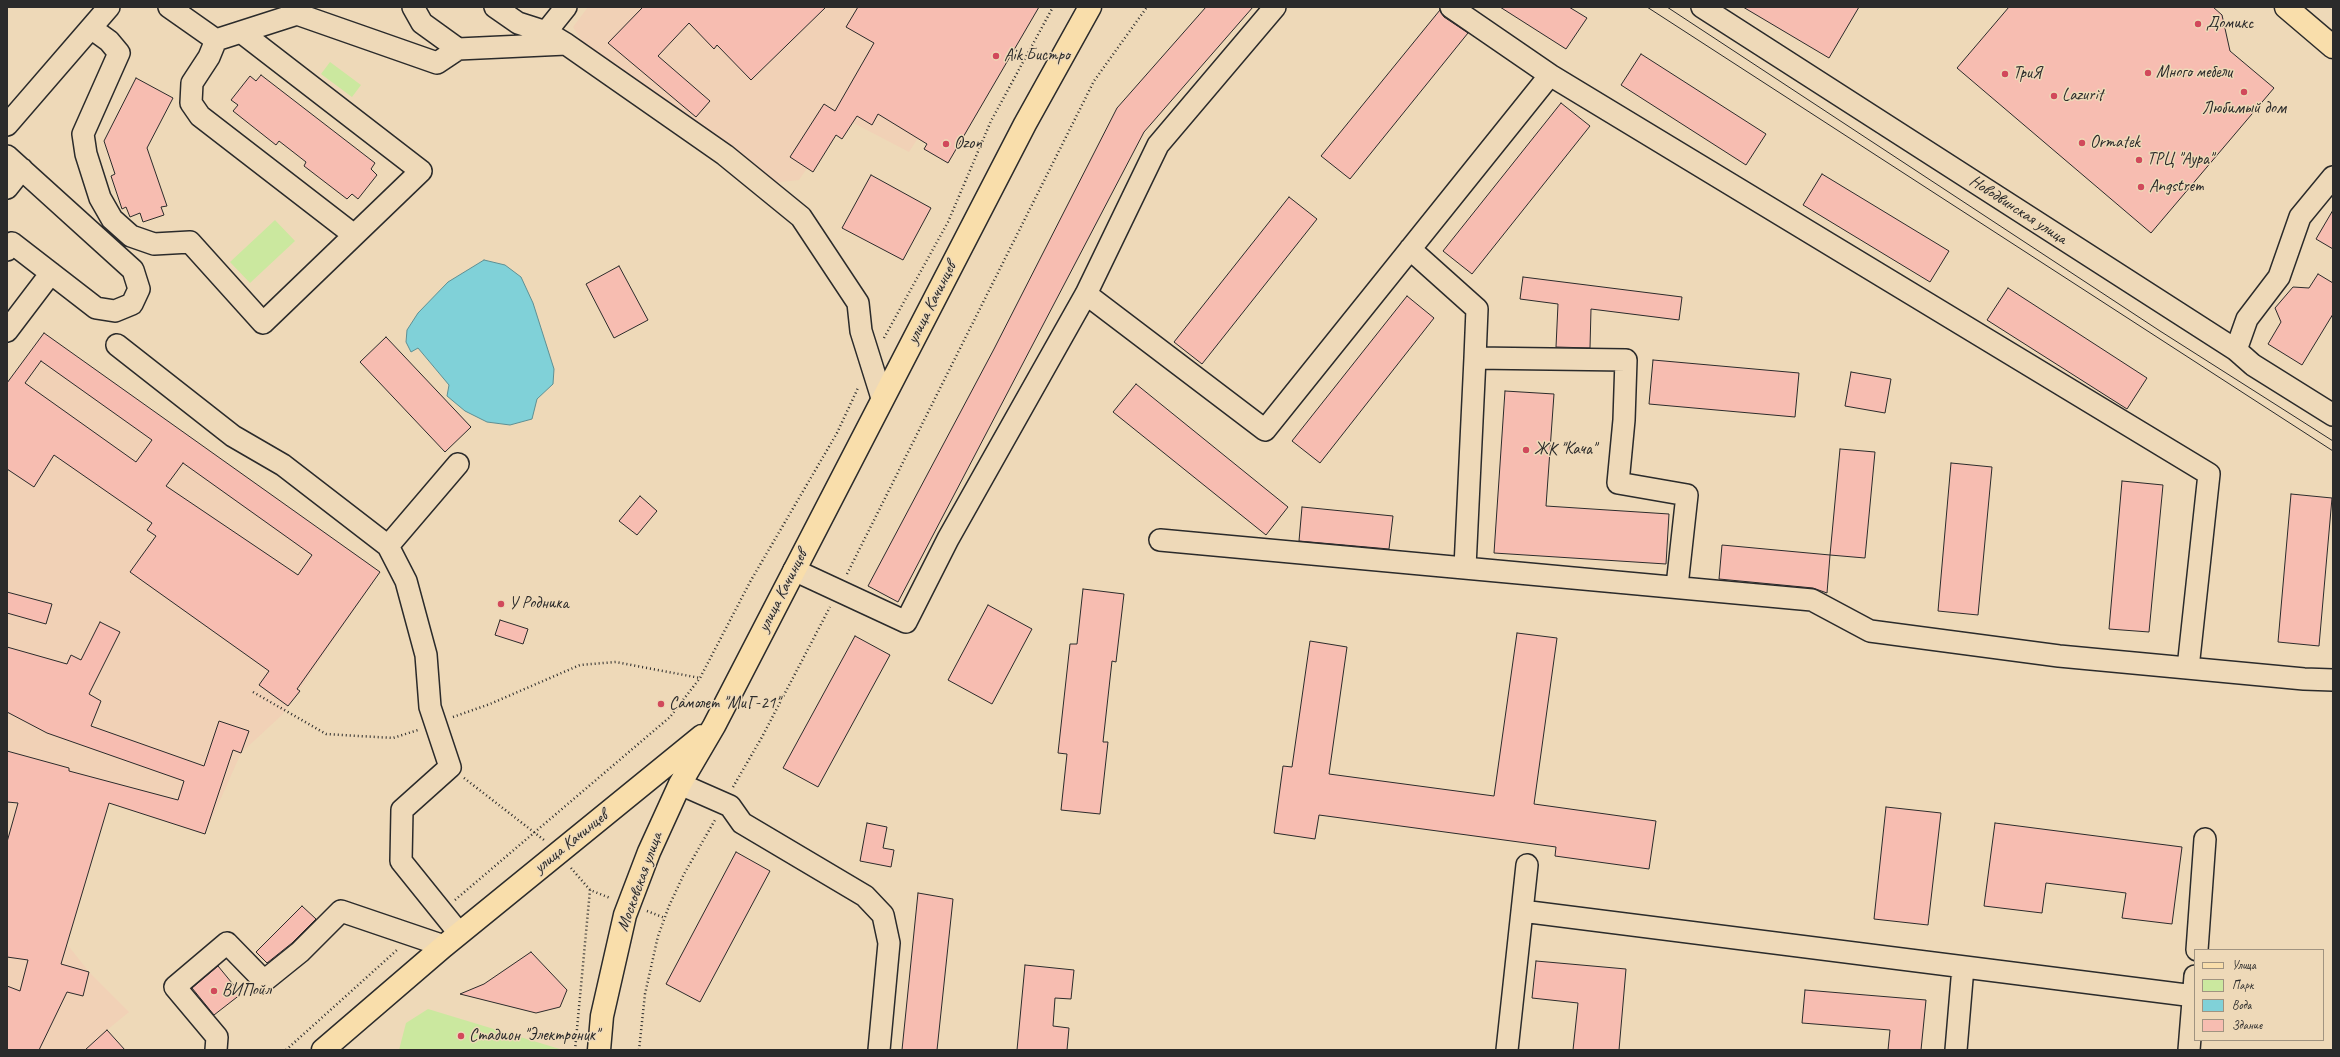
<!DOCTYPE html>
<meta charset="utf-8">
<style>
body{margin:0}
#map{position:relative;width:2340px;height:1057px;overflow:hidden;background:#eed9b8;font-family:Caveat,sans-serif}
canvas{display:block}
.frame{position:absolute;inset:0;border:8px solid #2b2b2b;pointer-events:none}
.legend{position:absolute;left:2194px;top:949px;width:130px;height:92px;box-sizing:border-box;background:#eed9b8;border:1px solid #a09380;margin:0;padding:5px 7px;list-style:none;font-size:12px;color:#2b2b2b}
.legend li{display:flex;align-items:center;gap:8px;height:20px}
.legend b{width:20px;border:1px solid #a09380}
</style>
<div id="map">
<canvas width="2340" height="1057"></canvas>
<div class="frame"></div>
<ul class="legend">
<li><b style="height:5px;background:#f9deab"></b>Улица</li>
<li><b style="height:11px;background:#cbe89f"></b>Парк</li>
<li><b style="height:11px;background:#80d1d8"></b>Вода</li>
<li><b style="height:11px;background:#f7bdb1"></b>Здание</li>
</ul>
</div>
<script>
const ctx = document.querySelector('canvas').getContext('2d');
ctx.lineJoin = 'round';
function fillPath(path, color) { ctx.fillStyle = color; ctx.fill(path, 'evenodd'); }
const poly = rows => new Path2D(rows.map(r => 'M' + r).join(''));
function trace(path, color, width, dash) { ctx.strokeStyle = color; ctx.lineWidth = width; ctx.lineCap = dash ? 'butt' : 'round'; ctx.setLineDash(dash || []); ctx.stroke(path); }
function label(font, color, halo, rows, align = 'center') {
  ctx.font = font + ' Caveat,sans-serif'; ctx.lineWidth = 3; ctx.setLineDash([]); ctx.textBaseline = 'middle'; ctx.strokeStyle = halo; ctx.fillStyle = color; for (const [text, x, y, turn = 0] of rows) {
    ctx.save(); ctx.translate(x, y); ctx.rotate((+turn || 0) * Math.PI / 180); ctx.textAlign = isNaN(turn) ? turn : align; if (halo) ctx.strokeText(text, 0, 0); ctx.fillText(text, 0, 0); ctx.restore();
  }
}
fillPath(poly([
 [588,7,1002,7,909,152,842,117,799,180,773,183,588,50,573,27],
 [44,333,380,572,283,714,241,753,205,834,109,803,67,944,89,972,129,1012,107,1030,125,1050,7,1050,7,384]
]), '#f1d1b6');
fillPath(poly([
 [330,62,361,85,352,97,321,74],
 [275,220,295,241,250,283,230,262],
 [428,1009,563,1050,399,1050,406,1023]
]), '#cbe89f');
const water = poly([
 [484,260,505,265,521,277,533,303,554,369,553,384,537,399,532,419,510,425,487,422,465,411,447,396,449,385,418,348,411,352,406,342,407,330,418,313,448,282,484,260]
]);
fillPath(water, '#80d1d8');
trace(water, '#5e8f93', 1);
const building = poly([
 [643,7,826,7,751,80,717,45,714,49,689,23,658,56,710,101,696,117,608,43,643,7],
 [858,7,1039,7,948,163,924,149,927,144,878,114,872,125,857,116,842,139,836,135,813,172,790,157,824,104,835,111,874,43,846,27,858,7],
 [1206,7,1253,7,1144,132,898,602,868,586,994,349,1117,108,1206,7],
 [1500,7,1569,7,1587,18,1566,49,1500,7],
 [1743,7,1859,7,1829,58,1743,7],
 [2009,7,2213,7,2222,15,2230,51,2274,88,2151,233,1957,68,2009,7],
 [1440,10,1444,17,1468,33,1350,179,1321,156,1440,10],
 [1641,54,1766,134,1746,165,1621,85,1641,54],
 [261,75,375,163,371,169,377,175,358,199,352,194,347,199,304,166,306,162,279,141,276,145,233,111,238,105,231,100,250,76,256,81,261,75],
 [136,78,173,98,147,148,167,206,161,207,164,215,143,222,140,213,130,217,126,207,122,209,111,176,115,174,104,141,136,78],
 [1561,103,1590,126,1472,274,1443,251,1561,103],
 [1822,174,1949,251,1930,282,1803,205,1822,174],
 [871,175,931,208,903,260,842,228,871,175],
 [1289,197,1317,219,1202,364,1174,342,1289,197],
 [2333,210,2333,249,2316,239,2333,210],
 [619,266,648,320,614,338,586,284,619,266],
 [2318,274,2333,283,2333,314,2302,365,2268,344,2281,322,2275,308,2293,287,2309,288,2318,274],
 [1523,277,1682,297,1679,320,1591,309,1590,348,1556,347,1558,304,1520,299,1523,277],
 [2008,288,2147,378,2127,409,1987,320,2008,288],
 [1407,296,1434,318,1320,463,1292,441,1407,296],
 [44,333,380,572,297,689,300,691,288,706,259,685,269,671,130,572,156,536,147,530,152,523,54,455,34,487,7,469,7,383,44,333],
 [41,361,152,440,136,462,25,383,41,361],
 [183,463,312,555,298,575,166,486,183,463],
 [386,337,471,427,445,452,360,362,386,337],
 [1653,360,1799,373,1795,417,1649,404,1653,360],
 [1851,372,1891,379,1885,413,1845,406,1851,372],
 [1136,384,1288,507,1266,535,1113,412,1136,384],
 [1505,391,1554,394,1546,506,1669,514,1666,564,1494,553,1505,391],
 [1840,449,1875,452,1865,558,1830,555,1827,593,1813,588,1719,579,1722,545,1830,555,1840,449],
 [1951,463,1992,467,1978,615,1938,611,1951,463],
 [2122,481,2163,485,2149,632,2109,629,2122,481],
 [2291,494,2332,498,2319,646,2278,642,2291,494],
 [640,496,657,511,637,535,619,521,640,496],
 [1302,507,1393,516,1389,549,1299,541,1302,507],
 [1083,589,1124,594,1116,662,1112,661,1103,742,1108,742,1100,814,1061,810,1067,754,1058,753,1070,644,1077,644,1083,589],
 [7,592,52,604,46,624,7,613,7,592],
 [988,605,1032,629,992,704,948,680,988,605],
 [500,620,528,629,523,644,495,635,500,620],
 [100,622,120,632,89,694,101,701,91,726,204,766,219,721,249,731,241,753,233,750,205,834,109,803,61,964,89,972,83,996,67,992,39,1050,7,1050,7,986,20,991,28,960,7,957,7,842,18,803,7,802,7,751,69,768,69,771,178,800,184,781,47,733,7,712,7,647,67,664,71,655,81,660,100,622],
 [1517,633,1557,638,1534,804,1656,821,1649,869,1555,856,1556,847,1319,815,1315,839,1274,833,1283,766,1292,767,1310,641,1347,647,1329,774,1494,796,1517,633],
 [855,636,890,655,818,787,783,768,855,636],
 [1886,807,1941,813,1928,925,1874,919,1886,807],
 [867,823,887,827,883,848,894,850,891,867,860,861,867,823],
 [1995,823,2182,847,2172,924,2122,918,2126,893,2046,883,2042,913,1984,906,1995,823],
 [736,852,770,871,700,1002,666,984,736,852],
 [918,893,953,899,937,1050,902,1050,918,893],
 [302,906,316,919,292,943,267,963,256,952,302,906],
 [531,952,567,990,560,1007,536,1013,460,994,484,984,531,952],
 [1536,961,1626,969,1619,1050,1573,1050,1578,1003,1532,998,1536,961],
 [1025,965,1074,970,1071,999,1055,998,1053,1026,1069,1028,1067,1050,1017,1050,1025,965],
 [218,966,241,994,214,1015,192,988,218,966],
 [1805,990,1926,1000,1921,1050,1888,1050,1890,1030,1802,1023,1805,990],
 [107,1030,125,1050,85,1050,107,1030]
]);
fillPath(building, '#f7bdb1');
trace(building, '#2b2b2b', 1);
const minor = poly([
 [169,7,216,40,297,14,437,63,458,49],
 [413,7,422,23,458,49,566,44],
 [495,7,518,23,546,32,566,7],
 [1702,7,2236,350,2253,365,2333,415],
 [91,28,109,41,119,53,83,134,86,154,100,198,112,219,131,236,154,244,190,242,263,323,421,171,241,32],
 [546,32,566,44,725,155,801,217,858,303,861,331,882,398],
 [216,40,209,57,192,83,191,103,200,116,354,235],
 [1550,75,2209,474,2188,668],
 [7,125,109,7],
 [7,156,133,270,139,289,132,304,115,311,96,308,12,243,7,250],
 [7,188,22,169],
 [1410,249,1477,309,1475,358],
 [1086,294,1265,430,1550,75,1451,7],
 [7,331,51,273],
 [117,345,233,436,283,465,388,546],
 [2236,350,2247,319,2279,277,2300,217,2333,177],
 [458,464,388,546,406,581,426,655,430,707,450,767,402,810,401,861,459,933],
 [1160,540,1812,600,1870,631,2059,656,2304,679,2333,680],
 [1465,567,1475,358,1626,360,1624,420,1618,483,1687,495,1677,586],
 [794,570,906,622,948,539,1086,294,1158,145,1275,7],
 [680,784,730,806,742,823,865,896,883,915,889,943,879,1050],
 [1522,911,2194,996],
 [2197,950,2205,839],
 [216,1050,217,1037,175,987,227,943,264,981,300,952,341,911,444,946],
 [1507,1050,1527,865],
 [1956,1050,1963,967],
 [2189,1050,2195,976]
]);
const major = poly([
 [323,1050,444,946,702,736],
 [599,1050,602,1016,625,915,649,852,680,784,714,726,1025,124,1090,7]
]);
const highway = poly([
 [2286,7,2333,47]
]);
trace(minor, '#2b2b2b', 24);
trace(major, '#2b2b2b', 25);
trace(highway, '#2b2b2b', 25);
trace(poly([
 [884,338,948,222,991,121,1053,7],
 [847,574,1094,81,1147,7],
 [253,692,326,734,393,738,418,730],
 [453,717,490,704,580,665,616,662,700,678],
 [464,778,544,840],
 [733,787,762,737,830,607],
 [571,868,590,890,610,898],
 [455,900,670,717,700,678,750,582,837,433,858,388],
 [647,911,665,918],
 [286,1050,397,950],
 [575,1050,590,890],
 [639,1050,645,994,658,936,669,906,684,874,715,820]
]), '#2b2b2b', 2.5, [1, 3]);
trace(minor, '#eed9b8', 21);
trace(major, '#f9deab', 22);
trace(highway, '#f9deab', 22);
trace(poly([
 [1647,7,2333,451],
 [1667,7,2160,331,2333,441]
]), '#2b2b2b', 1);
for (const [x, y, r, color] of [
 [2198,24,4,"#d1495b"],
 [996,56,4,"#d1495b"],
 [2148,73,4,"#d1495b"],
 [2005,74,4,"#d1495b"],
 [2244,92,4,"#d1495b"],
 [2054,96,4,"#d1495b"],
 [2082,143,4,"#d1495b"],
 [946,144,4,"#d1495b"],
 [2139,160,4,"#d1495b"],
 [2141,187,4,"#d1495b"],
 [1526,450,4,"#d1495b"],
 [501,604,4,"#d1495b"],
 [661,704,4,"#d1495b"],
 [214,991,4,"#d1495b"],
 [461,1036,4,"#d1495b"]
]) { const dot = new Path2D(); dot.arc(x, y, r, 0, 2 * Math.PI); ctx.fillStyle = color; ctx.fill(dot); trace(dot, '#eed9b8', 1.5); }
label('17px', '#2b2b2b', '#eed9b8', [
 ["Домикс",2206,24],
 ["Aik Бистро",1004,56],
 ["Много мебели",2156,73],
 ["ТриЯ",2013,74],
 ["Lazurit",2062,96],
 ["Любимый дом",2244,109,"center"],
 ["Ormatek",2090,143],
 ["Ozon",954,144],
 ["ТРЦ \"Аура\"",2147,160],
 ["Angstrem",2149,187],
 ["ЖК \"Кача\"",1534,450],
 ["У Родника",509,604],
 ["Самолет \"МиГ-21\"",669,704],
 ["ВИПойл",222,991],
 ["Стадион \"Электроник\"",469,1036]
], 'left');
label('17px', '#2b2b2b', '#eed9b8', [
 ["Новодвинская улица",2018,210,33],
 ["улица Качинцев",932,303,-63],
 ["улица Качинцев",783,591,-63],
 ["улица Качинцев",571,842,-39],
 ["Московская улица",640,882,-70]
]);
</script>
